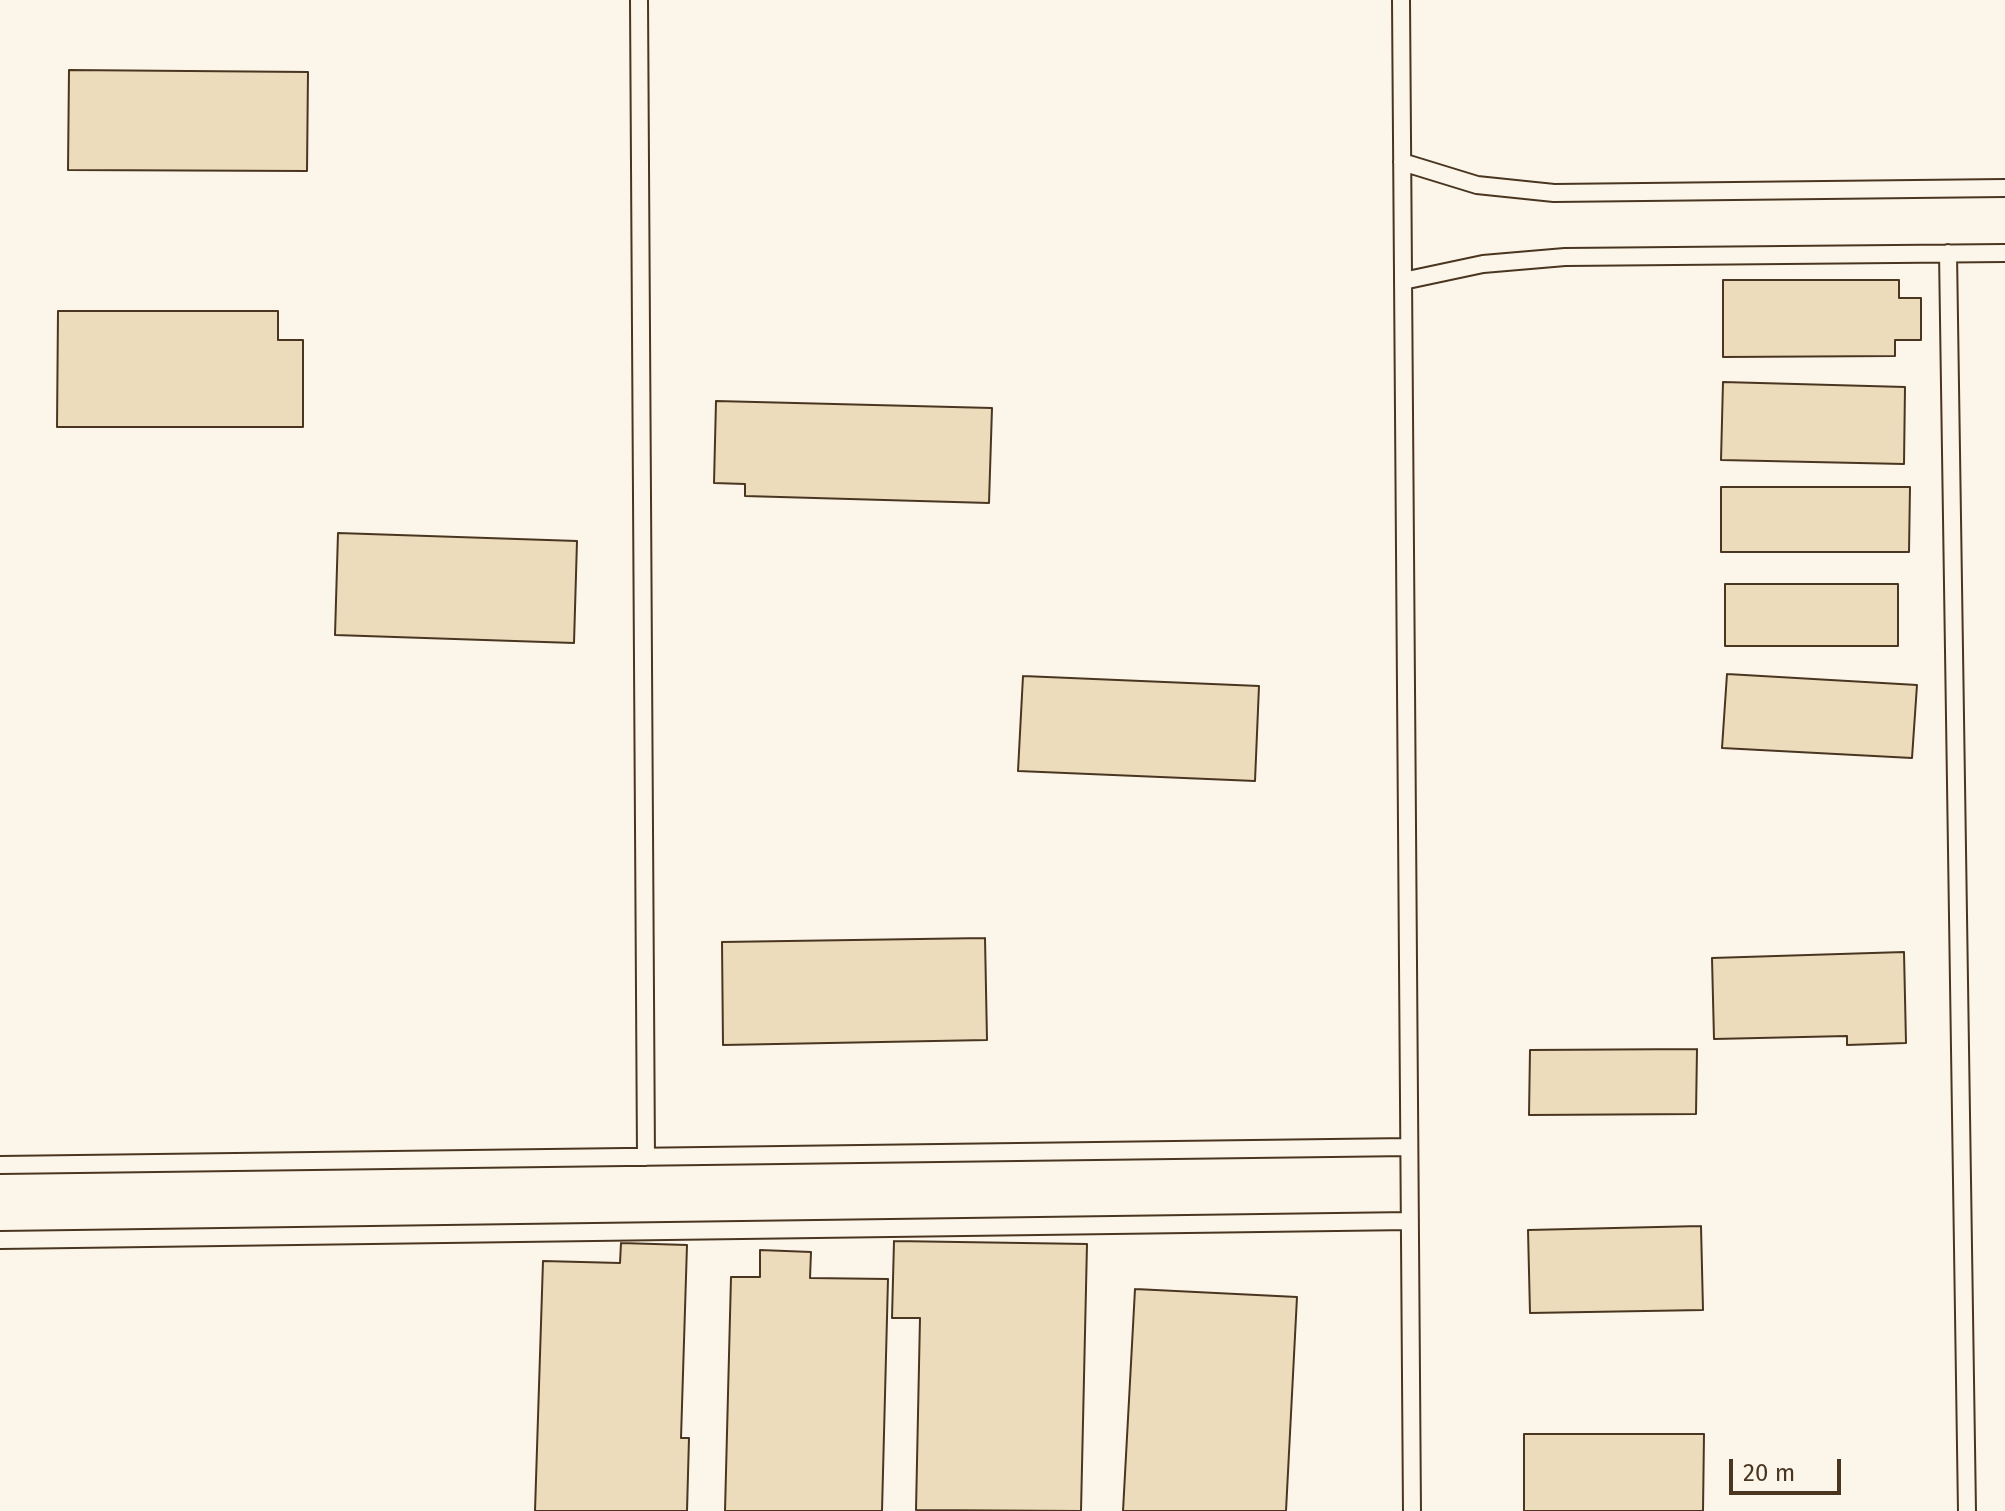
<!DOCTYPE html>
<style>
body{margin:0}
#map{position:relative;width:2005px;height:1511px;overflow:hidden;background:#fbf6e9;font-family:"Fira Sans",sans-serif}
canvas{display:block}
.scale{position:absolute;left:1729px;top:1459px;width:112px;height:36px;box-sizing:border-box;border:4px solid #4a3520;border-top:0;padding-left:10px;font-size:24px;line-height:28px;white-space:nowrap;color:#4a3520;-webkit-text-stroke:6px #fbf6e9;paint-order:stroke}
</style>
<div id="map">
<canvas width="2005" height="1511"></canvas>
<div class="scale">20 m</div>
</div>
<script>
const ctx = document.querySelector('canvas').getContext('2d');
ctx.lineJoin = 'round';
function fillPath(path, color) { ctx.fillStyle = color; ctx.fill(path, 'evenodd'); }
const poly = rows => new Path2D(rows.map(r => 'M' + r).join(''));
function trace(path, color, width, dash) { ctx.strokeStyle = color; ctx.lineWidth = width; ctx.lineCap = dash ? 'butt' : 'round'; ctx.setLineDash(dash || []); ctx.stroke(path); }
const building = poly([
 [69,70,308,72,307,171,68,170,69,70],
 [1723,280,1899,280,1899,298,1921,298,1921,340,1895,340,1895,356,1723,357,1723,280],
 [58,311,278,311,278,340,303,340,303,427,57,427,58,311],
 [1723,382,1905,387,1904,464,1721,460,1723,382],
 [716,401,992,408,989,503,745,496,745,484,714,483,716,401],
 [1721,487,1910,487,1909,552,1721,552,1721,487],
 [338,533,577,541,574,643,335,635,338,533],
 [1725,584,1898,584,1898,646,1725,646,1725,584],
 [1727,674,1917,685,1912,758,1722,748,1727,674],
 [1023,676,1259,686,1255,781,1018,771,1023,676],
 [985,938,987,1040,723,1045,722,942,985,938],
 [1904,952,1906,1043,1847,1045,1847,1036,1714,1039,1712,958,1904,952],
 [1697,1049,1696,1114,1529,1115,1530,1050,1697,1049],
 [1701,1226,1703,1310,1530,1313,1528,1230,1701,1226],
 [894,1241,1087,1244,1081,1511,916,1510,920,1318,892,1318,894,1241],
 [621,1243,687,1245,681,1438,689,1438,687,1511,535,1511,543,1261,620,1263,621,1243],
 [760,1250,811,1252,810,1278,888,1279,882,1511,725,1511,731,1277,760,1277,760,1250],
 [1135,1289,1297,1297,1286,1511,1123,1511,1135,1289],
 [1524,1434,1704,1434,1703,1511,1524,1511,1524,1434]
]);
fillPath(building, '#ecdcbc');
trace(building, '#4a3520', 2);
const service = poly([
 [639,0,646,1157],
 [1401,0,1412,1511],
 [1402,162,1477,185,1554,193,2005,188],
 [1948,253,1967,1511],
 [1403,281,1483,264,1565,257,2005,253],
 [0,1165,1409,1147],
 [0,1240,1410,1221]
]);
trace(service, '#4a3520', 20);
trace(service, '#fbf6e9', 16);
</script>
